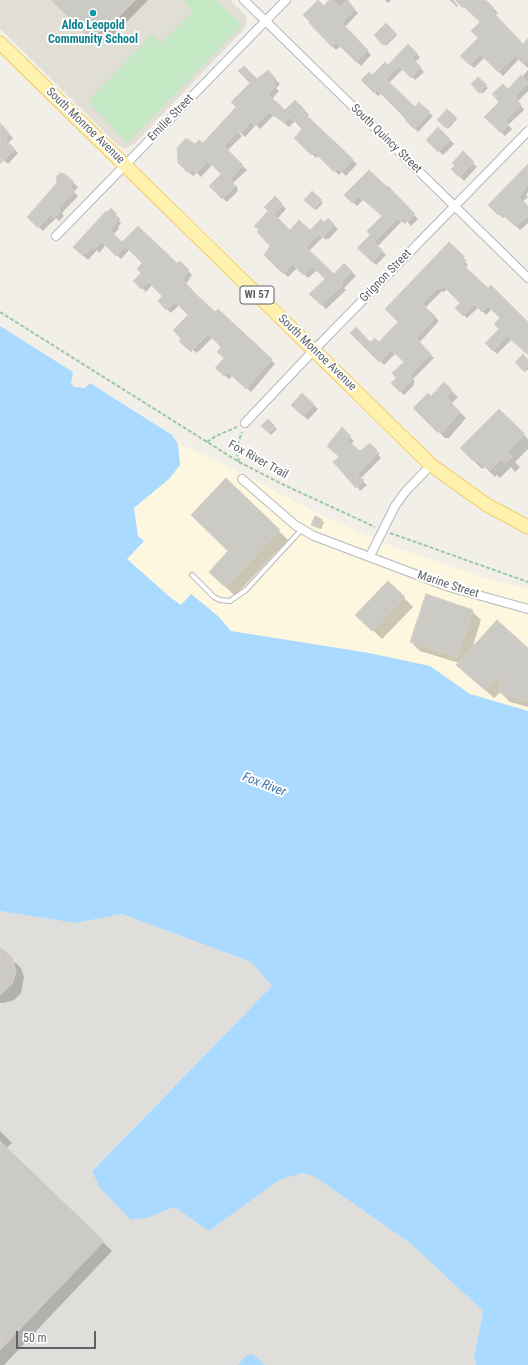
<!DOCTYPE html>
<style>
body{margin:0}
#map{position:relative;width:528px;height:1365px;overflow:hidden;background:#f1efe8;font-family:"Roboto Condensed",sans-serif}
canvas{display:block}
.scale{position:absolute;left:16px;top:1331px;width:80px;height:18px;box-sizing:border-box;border:2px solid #5f6368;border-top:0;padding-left:5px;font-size:12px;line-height:14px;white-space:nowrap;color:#5f6368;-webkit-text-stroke:3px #fff;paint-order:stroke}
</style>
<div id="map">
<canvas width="528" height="1365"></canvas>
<div class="scale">50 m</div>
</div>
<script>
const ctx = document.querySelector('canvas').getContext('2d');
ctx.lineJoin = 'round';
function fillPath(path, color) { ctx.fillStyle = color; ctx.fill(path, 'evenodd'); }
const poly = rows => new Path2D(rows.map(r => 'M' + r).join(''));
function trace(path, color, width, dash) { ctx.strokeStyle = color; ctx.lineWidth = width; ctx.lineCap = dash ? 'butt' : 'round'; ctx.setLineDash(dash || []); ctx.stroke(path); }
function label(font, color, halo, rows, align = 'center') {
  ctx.font = font + ' "Roboto Condensed",sans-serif'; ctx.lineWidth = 4; ctx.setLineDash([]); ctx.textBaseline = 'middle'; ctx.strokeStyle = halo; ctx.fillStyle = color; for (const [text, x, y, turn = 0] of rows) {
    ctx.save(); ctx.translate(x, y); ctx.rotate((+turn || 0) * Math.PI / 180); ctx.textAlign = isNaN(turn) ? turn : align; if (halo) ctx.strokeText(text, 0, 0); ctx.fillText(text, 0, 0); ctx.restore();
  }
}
fillPath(poly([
 [178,444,222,463,317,513,394,547,485,578,528,589,528,711,470,694,430,666,369,653,231,631,191,594,181,605,171,598,127,559,144,541,138,536,134,508,169,479,180,465]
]), '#fef7e0');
fillPath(poly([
 [0,911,75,923,122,914,251,962,272,986,92,1170,150,1217,174,1207,209,1231,279,1180,303,1173,315,1177,410,1243,483,1311,474,1358,476,1365,0,1365]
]), '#e0deda');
fillPath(poly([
 [0,0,230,0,245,15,247,22,243,30,134,144,126,148,118,145,0,28]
]), '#e1ded6');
fillPath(poly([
 [182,0,216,0,242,25,127,143,88,101,152,34,161,43,193,11]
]), '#c5e8c5');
fillPath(poly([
 [0,326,73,372,71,383,74,387,85,388,90,383,172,435,178,444,180,465,169,479,134,508,138,536,144,541,127,559,171,598,181,605,191,594,219,617,231,631,369,653,430,666,470,694,528,711,528,1365,476,1365,474,1358,483,1311,410,1243,315,1177,303,1173,279,1180,209,1231,174,1207,150,1217,131,1220,100,1188,92,1171,272,986,251,962,122,914,75,923,0,911],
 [252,1354,255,1356,265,1365,238,1365,247,1355]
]), '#aadaff');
fillPath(poly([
 [52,0,148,0,114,35,111,33,99,46],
 [331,0,349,0,347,2,358,13,345,27,371,55,361,66,341,46,336,50,310,23],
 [385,0,391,0,388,3],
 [450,0,453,0,458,6,457,7],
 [455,0,485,0,498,13,495,15,528,50,528,68,519,59,503,76,485,57,474,68,461,56,479,38,481,22,465,6,463,8],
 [386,24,397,35,386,46,375,35],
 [408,46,420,57,415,62,424,72,415,80,403,69,389,83,415,108,419,103,433,116,418,132,382,93,378,96,362,80,372,77,388,66],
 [528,70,528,91,518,101,524,110,508,125,512,129,505,136,486,117],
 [267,72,280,84,276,88,279,91,272,99,285,111,295,101,309,115,307,117,357,164,346,176,342,172,339,175,319,156,316,158,296,138,304,129,295,121,289,127,274,115,260,129,256,125,245,137,237,129,236,130,242,136,227,151,247,170,233,183,238,188,237,190,238,191,227,202,210,186,222,174,213,164,201,177,197,173,193,176,179,163,196,145,203,145,238,107,257,80],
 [478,78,488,88,482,94,472,84],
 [447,110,457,119,448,129,438,120],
 [2,127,13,138,8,143,18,153,8,164,0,156,0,129],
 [438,128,454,144,443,155,427,140],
 [463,153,477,167,464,181,453,169],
 [528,165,528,192,526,195,528,197,522,202,528,208,528,223,520,230,505,216,503,218,490,205],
 [63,174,78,187,74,192,78,196,62,213,64,216,59,221,56,218,43,231,28,217,57,184],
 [388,188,418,219,411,226,407,221,405,224,402,221,377,247,386,255,376,265,359,248,372,235,383,216,363,200,357,206,345,195],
 [312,193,323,203,316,210,305,200],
 [282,205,286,209,277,219,290,231,310,232,328,219,338,229,329,239,328,238,326,240,323,237,309,251,334,275,344,265,356,276,344,288,346,290,326,309,311,294,326,279,317,270,308,278,297,268,288,277,265,255,272,246,255,226],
 [111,210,120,219,119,221,121,223,118,227,119,228,113,235,122,244,177,265,180,262,192,275,186,284,215,314,262,351,275,364,251,392,233,375,229,379,216,368,225,358,223,347,212,338,197,353,193,350,191,352,180,341,189,315,179,305,171,313,159,301,164,296,152,285,146,292,135,281,142,273,144,263,130,249,121,259,106,245,99,253,97,250,88,260,75,247],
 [449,244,467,261,465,262,468,265,465,268,528,327,528,354,512,339,497,354,486,343,501,329,501,318,492,309,486,315,479,307,467,318,457,308,462,303,447,289,444,292,442,291,425,308,439,321,419,343,434,358,413,379,415,382,413,384,414,385,404,395,392,383,398,378,405,362,396,353,384,365,352,333,370,343,379,344,400,322],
 [528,361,528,369,525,372,516,362],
 [444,384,458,397,451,404,466,418,449,438,445,438,415,408,431,397],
 [302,394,318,409,308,420,292,405],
 [499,410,528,439,528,449,515,462,520,467,515,472,511,467,500,478,497,475,495,477,485,467,482,469,461,448],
 [268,420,277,429,271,435,262,426],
 [342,429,354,441,351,444,360,453,370,445,380,454,378,455,381,458,360,479,367,485,360,491,340,457],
 [315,517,324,522,321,529,314,526],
 [279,531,288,540,235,596,210,572],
 [388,582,413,607,382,639,357,615],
 [472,611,481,620,472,649,528,649,528,707,510,702,500,692,494,698,467,674,459,663,420,651,411,642],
 [0,949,21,968,24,977,21,993,14,1000,4,1003,0,1003],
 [0,1131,12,1143,6,1148,112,1251,4,1365,0,1365]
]), '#0003');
const building = poly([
 [51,0,135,0,107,29,104,27,92,40,51,0],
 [318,0,324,6,329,0,332,0,340,7,347,0,355,9,342,23,368,50,356,62,336,42,332,47,309,23,310,22,303,15,318,0],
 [457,0,486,0,494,8,492,11,523,44,528,38,528,59,523,64,515,56,498,72,480,54,470,65,460,56,478,38,471,31,480,22,457,0],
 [386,23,396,33,383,45,374,35,386,23],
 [408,44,417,53,412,58,421,67,411,78,399,66,386,79,415,107,419,102,430,112,414,129,406,121,405,118,377,90,374,93,361,80,369,72,372,75,385,62,388,65,408,44],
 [244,66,257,79,268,70,276,79,272,83,276,86,268,94,285,110,295,100,305,110,303,112,353,159,341,172,337,169,334,172,314,152,311,155,294,138,302,129,290,117,284,123,269,112,255,126,251,122,240,133,238,131,224,146,243,165,230,179,234,183,233,185,235,186,222,199,209,186,221,174,208,161,196,173,192,169,188,173,178,163,177,148,186,138,195,144,199,140,203,143,236,107,231,102,250,83,238,71,244,66],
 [521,75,528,83,515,96,521,105,505,120,509,124,501,133,484,117,499,102,492,94,503,84,508,89,521,75],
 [478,77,487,85,479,93,471,84,478,77],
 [447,109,456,117,446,128,437,120,447,109],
 [0,123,10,134,5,139,15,149,0,164,0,123],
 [438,127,450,139,438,152,426,140,438,127],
 [463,151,474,162,459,177,451,169,455,166,452,163,463,151],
 [528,164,528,184,519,197,528,206,528,216,515,226,500,212,498,215,488,205,528,164],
 [369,170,387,187,388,186,415,214,407,222,403,218,400,221,398,218,374,242,383,251,372,262,357,248,370,235,367,231,382,216,359,196,352,203,344,195,369,170],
 [60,173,65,174,74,182,70,187,75,191,58,208,61,211,54,218,51,214,38,228,27,217,56,184,57,176,60,173],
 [312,191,322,200,314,209,304,200,312,191],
 [275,196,283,205,274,214,290,230,299,220,310,230,321,219,324,222,328,218,334,224,324,236,323,235,321,236,319,234,306,247,334,274,344,263,352,271,341,283,343,285,321,305,309,294,325,279,312,266,303,275,292,264,283,274,264,255,270,246,257,232,259,230,254,226,268,211,264,207,275,196],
 [111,208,117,214,115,216,118,219,115,222,116,223,110,230,122,242,138,226,177,263,180,261,189,270,182,279,195,293,215,312,218,309,272,359,246,389,228,372,224,376,215,368,224,358,217,352,221,347,208,334,192,350,188,346,186,348,179,341,181,339,173,330,188,315,175,302,166,310,158,301,162,296,148,282,141,289,133,281,141,273,137,269,142,263,125,246,116,256,102,242,94,249,92,247,83,256,73,247,106,211,107,212,111,208],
 [449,242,464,256,463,258,466,260,462,264,488,288,491,285,528,322,528,355,507,336,493,351,485,343,499,329,494,324,500,318,488,306,482,312,474,304,463,316,455,308,460,303,443,286,440,289,438,288,422,304,436,317,416,338,431,354,410,375,412,377,410,379,411,381,400,392,391,383,396,378,392,373,404,362,391,350,379,362,350,333,356,327,370,342,375,338,379,342,398,322,385,309,449,242],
 [523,354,528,360,528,365,523,371,515,362,523,354],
 [444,382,452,390,446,397,460,412,443,432,437,432,413,408,428,393,431,396,444,382],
 [302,393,314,404,303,416,291,405,302,393],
 [499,409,525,434,507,452,512,457,505,463,501,459,490,470,487,466,485,468,475,459,473,461,460,448,499,409],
 [268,419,275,426,269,433,261,426,268,419],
 [342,427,351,436,347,440,360,451,370,443,377,450,375,451,378,453,357,474,364,480,356,488,333,462,339,457,327,446,342,427],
 [226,478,280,530,225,587,209,572,228,551,191,515,226,478],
 [315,516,322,519,319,528,311,525,315,516],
 [388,581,405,597,372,631,355,615,388,581],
 [426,594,473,610,457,657,410,642,426,594],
 [497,620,528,648,528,701,500,693,498,675,485,690,456,665,497,620],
 [0,947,12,957,16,972,12,984,0,995,0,947],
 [0,1141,104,1241,0,1350,0,1141]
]);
fillPath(building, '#cccac5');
trace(building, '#d6d1c6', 1);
const lane = poly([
 [192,575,214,597,220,600,230,601,246,590,302,529]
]);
const street = poly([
 [244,0,528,278],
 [56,236,286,0],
 [245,423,314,350,528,131],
 [242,479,295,525,314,536,449,587,528,609],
 [370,556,395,506,405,492,431,465]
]);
const primary = poly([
 [0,43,431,465,487,505,528,527]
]);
trace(lane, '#b5b8bc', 6);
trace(street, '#b5b8bc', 10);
trace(primary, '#f2c960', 15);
trace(poly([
 [0,312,239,462,282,484,375,527],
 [207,442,216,436,237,427],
 [239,462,236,449,242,432],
 [390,533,528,582]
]), '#9cc7a9', 2, [4, 2]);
trace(lane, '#fff', 4);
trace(street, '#fff', 8);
trace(primary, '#fff2af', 13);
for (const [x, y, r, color] of [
 [93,13,4,"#0f9aa8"]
]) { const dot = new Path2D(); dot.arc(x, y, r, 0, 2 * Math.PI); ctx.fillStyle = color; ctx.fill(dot); trace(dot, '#fff', 1.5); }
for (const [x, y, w] of [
 [257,295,34]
]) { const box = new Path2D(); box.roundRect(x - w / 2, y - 9, w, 18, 3); ctx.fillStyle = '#fff'; ctx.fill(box); trace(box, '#5f6368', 1); }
label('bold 11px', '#5f6368', null, [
 ["WI 57",257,295]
]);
label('bold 12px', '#0d838f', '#fff', [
 ["Aldo Leopold",93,26],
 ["Community School",93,40]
]);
label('12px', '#5f6368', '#fff', [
 ["Emilie Street",171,118,-46],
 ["South Monroe Avenue",85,126,44],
 ["South Quincy Street",386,139,44],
 ["Grignon Street",386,276,-46],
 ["South Monroe Avenue",317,353,44],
 ["Fox River Trail",258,460,29],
 ["Marine Street",448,585,18]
]);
label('italic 13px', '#4174aa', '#fff', [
 ["Fox River",264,785,21]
]);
</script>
